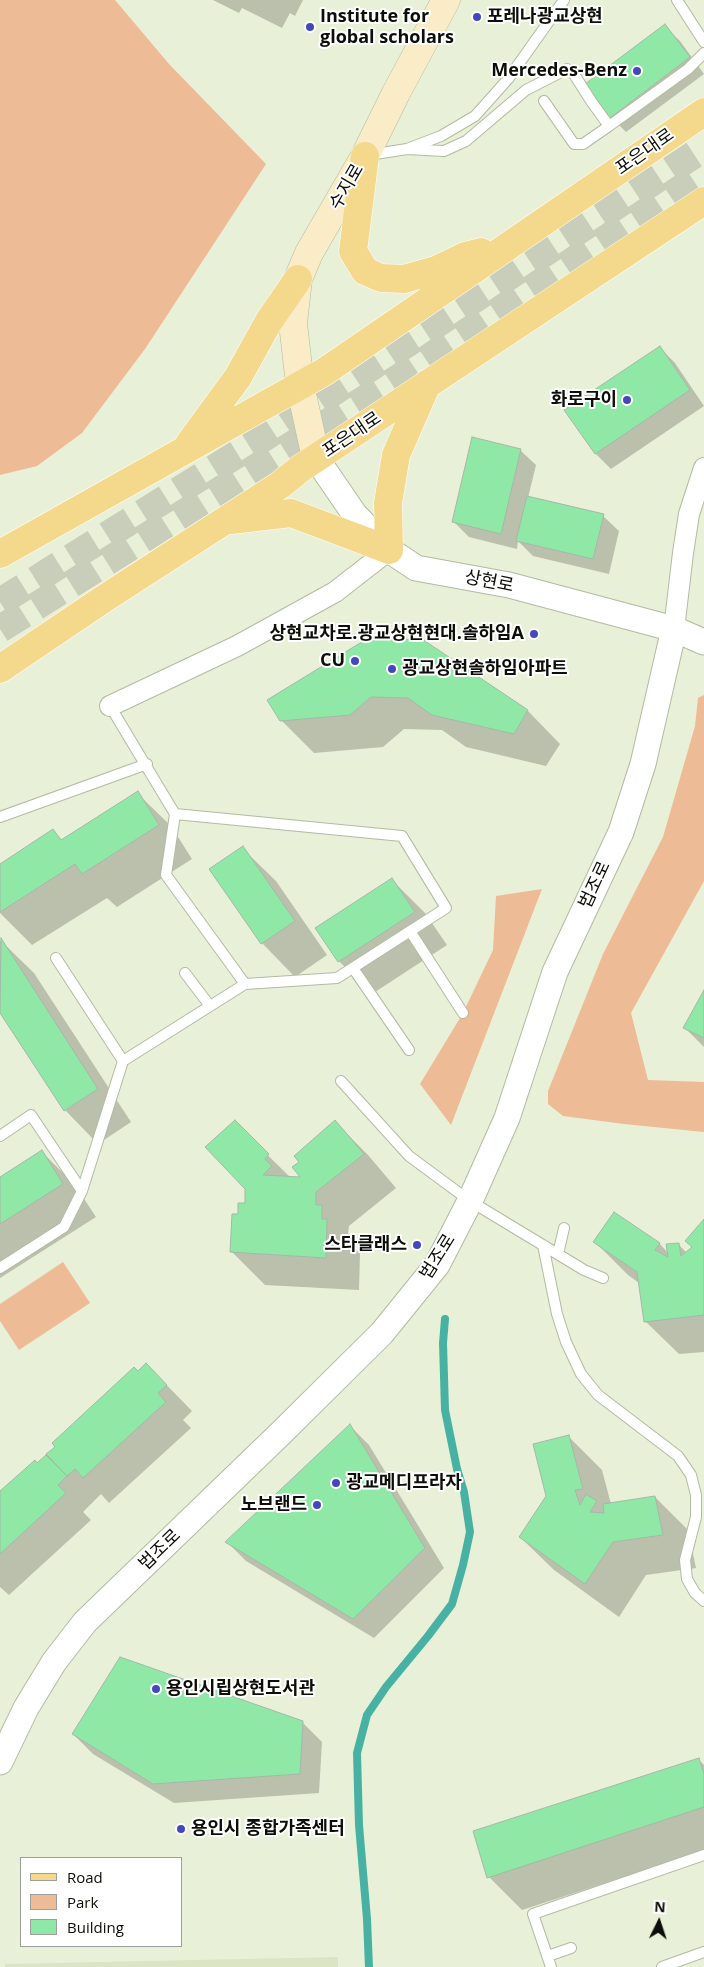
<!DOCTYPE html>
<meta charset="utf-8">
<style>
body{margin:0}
#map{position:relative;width:704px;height:1967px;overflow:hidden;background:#e9f0d8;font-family:"Open Sans",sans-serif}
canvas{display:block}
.legend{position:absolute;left:20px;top:1857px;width:162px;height:90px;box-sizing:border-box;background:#fff;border:1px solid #9e9f9c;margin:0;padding:6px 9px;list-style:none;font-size:15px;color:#0c0e07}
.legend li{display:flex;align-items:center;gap:10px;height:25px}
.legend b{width:25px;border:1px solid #9e9f9c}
.north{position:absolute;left:634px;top:1897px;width:50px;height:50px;-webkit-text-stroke:4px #fff;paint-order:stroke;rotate:4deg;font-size:14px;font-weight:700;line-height:20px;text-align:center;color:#0c0e07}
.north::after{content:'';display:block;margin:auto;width:18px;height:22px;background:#0c0e07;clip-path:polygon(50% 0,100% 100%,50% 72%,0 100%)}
</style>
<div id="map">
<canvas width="704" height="1967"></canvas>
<ul class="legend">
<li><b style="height:6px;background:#f4d98d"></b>Road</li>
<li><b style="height:14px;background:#edbb96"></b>Park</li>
<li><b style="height:14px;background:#90e8a7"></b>Building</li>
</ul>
<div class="north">N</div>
</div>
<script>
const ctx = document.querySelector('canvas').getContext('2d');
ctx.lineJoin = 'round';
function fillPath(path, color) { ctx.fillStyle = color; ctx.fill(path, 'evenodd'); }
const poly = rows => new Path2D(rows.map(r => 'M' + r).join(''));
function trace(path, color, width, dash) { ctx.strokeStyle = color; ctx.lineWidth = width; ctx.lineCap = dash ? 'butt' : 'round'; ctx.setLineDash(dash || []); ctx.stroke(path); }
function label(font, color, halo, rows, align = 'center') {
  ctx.font = font + ' "Open Sans","Noto Sans KR",sans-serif'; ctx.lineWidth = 4; ctx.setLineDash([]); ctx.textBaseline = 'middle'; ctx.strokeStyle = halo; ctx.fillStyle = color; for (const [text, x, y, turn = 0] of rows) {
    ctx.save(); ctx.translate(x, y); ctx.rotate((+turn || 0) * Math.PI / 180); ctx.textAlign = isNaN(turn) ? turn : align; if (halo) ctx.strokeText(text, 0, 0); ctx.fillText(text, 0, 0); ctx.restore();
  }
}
fillPath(poly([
 [338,1957,338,1967,5,1967,5,1964]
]), '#dbe4c4');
fillPath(poly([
 [0,0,115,0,169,64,266,164,145,349,82,433,37,466,0,475],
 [704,695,704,881,631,1013,648,1080,704,1082,704,1132,624,1124,563,1116,548,1104,548,1091,603,954,663,837,695,726,698,698],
 [542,889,451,1125,420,1084,463,1013,493,950,496,896],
 [63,1262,90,1303,19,1350,0,1321,0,1304]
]), '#edbb96');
fillPath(poly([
 [213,0,303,0,295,16,290,13,282,28,242,8,239,13],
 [664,26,680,41,704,74,626,132,611,117],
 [659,347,675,363,704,406,611,469,596,454,566,411],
 [520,450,536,465,528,498,603,516,619,531,609,574,533,556,518,541,517,549,469,537,454,522],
 [422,640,528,711,560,744,546,766,466,747,442,730,404,729,383,747,314,753,281,720],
 [137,793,171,826,192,859,117,907,107,898,32,945,0,913,0,865,53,831,63,841],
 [242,848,276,881,327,955,295,977,262,943,211,869],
 [392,880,425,913,447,945,372,994,339,961],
 [0,940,34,973,131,1122,98,1144,65,1110,0,1011],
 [704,993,704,1047,685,1028],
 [234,1122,291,1178,303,1179,300,1162,335,1122,368,1155,396,1188,349,1226,348,1233,355,1240,355,1248,360,1254,359,1290,265,1285,232,1252,239,1216,246,1204,246,1188],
 [42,1152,75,1185,96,1217,0,1278,0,1178],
 [704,1221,704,1352,679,1354,645,1321,639,1283,628,1275,594,1241,659,1243,669,1254,678,1244,687,1253,693,1248],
 [146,1364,192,1411,183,1420,191,1428,109,1503,101,1494,83,1512,91,1520,9,1595,0,1587,0,1493,37,1464],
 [350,1426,369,1445,444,1568,374,1638,246,1561,227,1542],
 [569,1437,602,1470,611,1504,655,1497,688,1530,696,1568,646,1575,619,1617,554,1570,520,1537,547,1496],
 [302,1722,322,1742,319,1793,174,1803,93,1754,73,1734],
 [698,1759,704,1765,704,1851,522,1910,489,1877]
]), '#0003');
trace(poly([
 [369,1967,367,1919,359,1825,357,1753,367,1715,386,1687,428,1636,452,1604,463,1565,470,1532,464,1492,457,1469,445,1410,443,1343,445,1319]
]), '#47b2a3', 8);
const building = poly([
 [665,24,690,57,610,118,585,84,665,24],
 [660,346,690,390,595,454,564,410,660,346],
 [472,437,521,449,501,534,452,522,472,437],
 [527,496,604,514,593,559,516,541,527,496],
 [422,639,528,710,514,734,432,715,408,698,371,697,350,715,280,721,267,700,365,640,422,639],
 [138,791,159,825,82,874,75,864,0,912,0,864,53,829,61,840,138,791],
 [243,846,295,921,261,944,209,869,243,846],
 [392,878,415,912,338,962,315,928,392,878],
 [1,938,98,1089,64,1111,0,1013,1,938],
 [704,990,704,1038,683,1028,704,990],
 [235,1120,269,1154,265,1159,272,1166,263,1175,300,1177,292,1167,299,1162,294,1156,335,1120,364,1154,316,1192,316,1205,322,1205,322,1219,327,1219,326,1258,230,1252,232,1214,238,1214,238,1203,245,1203,245,1189,205,1147,235,1120],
 [42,1150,63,1184,0,1224,0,1177,42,1150],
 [614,1212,660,1243,655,1250,668,1257,666,1244,679,1243,681,1256,692,1247,685,1241,704,1219,704,1315,644,1322,637,1272,593,1242,614,1212],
 [146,1363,167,1385,158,1393,166,1402,83,1478,75,1469,67,1476,46,1454,55,1447,52,1443,134,1367,138,1371,146,1363],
 [350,1424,425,1548,353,1619,225,1542,350,1424],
 [569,1435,583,1489,575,1490,580,1505,586,1494,597,1501,590,1512,604,1513,603,1504,655,1496,663,1535,613,1542,585,1584,519,1537,546,1496,533,1444,569,1435],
 [46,1455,67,1476,58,1485,66,1493,0,1554,0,1491,35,1460,37,1463,46,1455],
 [120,1657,303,1721,300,1774,153,1784,72,1734,120,1657],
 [699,1758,704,1774,704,1807,487,1878,473,1831,699,1758]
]);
fillPath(building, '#90e8a7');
trace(building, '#a3b8a7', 1);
trace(poly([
 [0,602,268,435,704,148],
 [0,629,400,377,704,173]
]), '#c8ceb9', 28, [28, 14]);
const service = poly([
 [677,0,704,42],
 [544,101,574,144,583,144,609,126],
 [407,149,444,151,466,141,526,90,567,69,572,71,591,101,609,126,688,69,704,53],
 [369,155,407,149,441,136,475,116,508,79,564,0],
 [175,814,166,875,245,984],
 [0,817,147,764],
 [410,931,463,1013],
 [56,958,123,1061],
 [353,968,409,1050],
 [185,973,210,1006],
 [341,1081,409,1156,470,1201,584,1270,603,1278],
 [0,1136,31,1115,82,1191],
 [543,1245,557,1314,566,1342,581,1374,598,1395,678,1456,691,1475,696,1495,696,1517,685,1560,687,1579,695,1593,704,1601],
 [558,1254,564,1228],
 [0,1268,64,1227,82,1191,123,1061,245,984,337,978,446,908,402,836,175,814,110,706],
 [548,1956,571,1948],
 [551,1967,533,1914,704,1855],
 [662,1967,704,1952]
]);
const minor = poly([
 [674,629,683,553,689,514,704,468],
 [110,706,237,646,335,592,389,550]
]);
const tertiary = poly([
 [316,458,355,515,389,550,416,568,509,585,674,629,704,642],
 [0,1762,26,1708,54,1662,85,1622,280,1434,382,1333,437,1265,470,1201,507,1118,555,972,621,832,643,764,674,629]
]);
const secondary = poly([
 [316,458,300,385,293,323,298,279,309,253,365,156,396,93,446,0]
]);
const primary = poly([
 [365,156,353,251,365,271,381,278,404,279,436,270,465,256,481,252],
 [189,444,238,377,269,321,298,279],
 [231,520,291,513,389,550,388,503,396,455,427,384],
 [0,554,324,372,704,112],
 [0,669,105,598,280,485,301,468,704,201]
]);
trace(service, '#b3baa2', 12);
trace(minor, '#b3baa2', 22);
trace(tertiary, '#b3baa2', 27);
trace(secondary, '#b3baa2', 29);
trace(primary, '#fff', 29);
trace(service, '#fff', 10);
trace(minor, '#fff', 20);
trace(tertiary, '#fff', 25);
trace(secondary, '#f9ecc6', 28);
trace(primary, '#f4d98d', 28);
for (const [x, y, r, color] of [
 [477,17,5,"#4547bc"],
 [310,27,5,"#4547bc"],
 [637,71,5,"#4547bc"],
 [627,400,5,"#4547bc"],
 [534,634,5,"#4547bc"],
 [355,661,5,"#4547bc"],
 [392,669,5,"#4547bc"],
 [417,1245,5,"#4547bc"],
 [336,1483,5,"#4547bc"],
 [317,1505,5,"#4547bc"],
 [156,1689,5,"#4547bc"],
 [181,1829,5,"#4547bc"]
]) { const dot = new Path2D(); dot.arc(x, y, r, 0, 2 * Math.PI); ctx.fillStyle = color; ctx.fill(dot); trace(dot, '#fff', 2); }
label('bold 18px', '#0c0e07', '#fff', [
 ["Institute for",320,17],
 ["global scholars",320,38],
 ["포레나광교상현",487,17],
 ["Mercedes-Benz",627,71,"right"],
 ["화로구이",617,400,"right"],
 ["상현교차로.광교상현현대.솔하임A",524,634,"right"],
 ["CU",345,661,"right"],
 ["광교상현솔하임아파트",402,669],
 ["스타클래스",407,1245,"right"],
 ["광교메디프라자",346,1483],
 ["노브랜드",307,1505,"right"],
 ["용인시립상현도서관",166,1689],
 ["용인시 종합가족센터",191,1829]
], 'left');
label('18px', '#0c0e07', '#fff', [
 ["포은대로",645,152,-35],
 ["수지로",347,187,-60],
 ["포은대로",352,435,-34],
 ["상현로",489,582,11],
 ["법조로",595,885,-65],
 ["법조로",438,1257,-58],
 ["법조로",160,1550,-44]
]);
</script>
